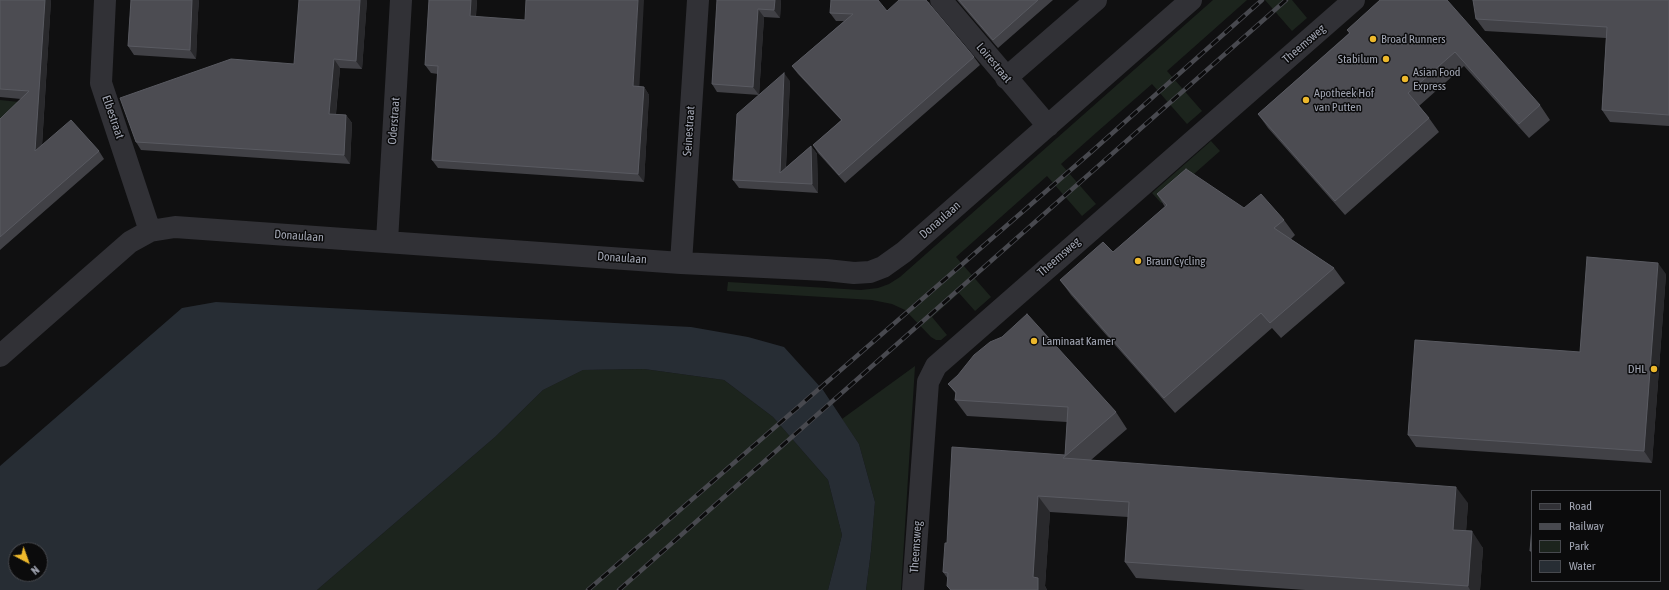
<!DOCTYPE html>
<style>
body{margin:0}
#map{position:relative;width:1669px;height:590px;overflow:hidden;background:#101011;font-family:"Asap Condensed",sans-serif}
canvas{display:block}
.legend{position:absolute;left:1531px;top:490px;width:130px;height:92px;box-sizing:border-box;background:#0b0b0c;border:1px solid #47494e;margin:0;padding:5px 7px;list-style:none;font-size:12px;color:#a1a5b2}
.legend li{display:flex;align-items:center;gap:8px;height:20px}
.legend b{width:20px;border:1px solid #47494e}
.north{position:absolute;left:8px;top:542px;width:40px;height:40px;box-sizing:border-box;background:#0b0b0c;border:1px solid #47494e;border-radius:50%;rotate:139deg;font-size:11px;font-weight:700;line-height:16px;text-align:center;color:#a1a5b2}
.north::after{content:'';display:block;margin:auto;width:14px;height:18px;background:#edb82c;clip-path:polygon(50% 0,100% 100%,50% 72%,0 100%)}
</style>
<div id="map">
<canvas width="1669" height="590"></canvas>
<ul class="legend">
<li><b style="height:5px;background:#313136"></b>Road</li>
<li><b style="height:5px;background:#48494f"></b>Railway</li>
<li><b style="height:11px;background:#1c241d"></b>Park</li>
<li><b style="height:11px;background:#272d34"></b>Water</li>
</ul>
<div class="north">N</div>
</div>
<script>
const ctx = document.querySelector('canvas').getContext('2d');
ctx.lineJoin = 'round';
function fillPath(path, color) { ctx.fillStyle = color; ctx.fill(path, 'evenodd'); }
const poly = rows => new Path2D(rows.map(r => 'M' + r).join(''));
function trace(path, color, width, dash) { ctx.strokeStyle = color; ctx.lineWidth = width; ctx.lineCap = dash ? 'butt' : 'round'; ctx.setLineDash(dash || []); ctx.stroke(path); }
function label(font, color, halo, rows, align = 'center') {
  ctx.font = font + ' "Asap Condensed",sans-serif'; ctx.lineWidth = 3; ctx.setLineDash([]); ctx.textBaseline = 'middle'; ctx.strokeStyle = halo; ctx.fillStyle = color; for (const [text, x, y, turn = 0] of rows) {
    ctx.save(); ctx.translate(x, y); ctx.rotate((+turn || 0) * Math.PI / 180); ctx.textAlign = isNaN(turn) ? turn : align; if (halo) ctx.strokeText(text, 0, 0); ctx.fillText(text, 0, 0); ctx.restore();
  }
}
fillPath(poly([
 [1213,0,1247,0,1167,71,1202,111,1187,124,1152,84,1097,132,1061,164,1096,204,1082,216,1047,176,956,257,991,297,975,311,959,293,932,317,947,335,941,340,936,340,931,337,905,310,892,304,872,300,727,291,728,282,861,290,878,288,889,284,900,277],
 [1265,0,1292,0,1307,18,1292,31],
 [0,100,29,103,0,130],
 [1211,141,1220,151,1161,203,1152,193],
 [915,366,901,590,866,590,871,551,875,502,859,444,842,419],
 [644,369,724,380,773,417,828,480,842,535,828,590,317,590,495,437,543,390,583,370]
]), '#1c241d');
fillPath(poly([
 [216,302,691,327,748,337,784,347,823,390,859,444,875,502,871,551,866,590,828,590,842,535,828,480,773,417,724,380,644,369,583,370,543,390,495,437,317,590,0,590,0,466,182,308],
 [16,550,40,550,40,574,16,574]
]), '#272d34');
trace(poly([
 [105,0,101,83,150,231],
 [941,0,1048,126],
 [1006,78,1096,0],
 [387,241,401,0],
 [681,263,698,0],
 [0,356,130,242,150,231,175,227,681,263,826,270,854,273,870,272,883,267,904,252,1191,0],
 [913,590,928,382,936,366,1354,0]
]), '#313136', 22);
const rail = poly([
 [588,590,1090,153,1262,0],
 [619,590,1286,0]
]);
trace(rail, '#48494f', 4.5);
trace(rail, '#0b0b0c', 3, [9]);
fillPath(poly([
 [0,0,51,0,42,146,99,151,104,159,0,250,0,119,21,99,0,97],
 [131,0,199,0,198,13,196,59,134,55,128,46],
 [367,0,362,69,340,68,336,114,346,115,352,123,350,164,141,150,136,142,294,64],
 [429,0,477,0,476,16,639,86,644,87,649,95,644,182,438,168,432,160,438,74,431,73,425,65],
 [717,0,781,0,780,18,764,17,759,95,717,92,712,84],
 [957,0,1053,0,998,48],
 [1380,0,1540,105,1550,120,1529,138,1464,66,1419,106,1429,118,1439,132,1345,215,1268,128,1258,114,1349,33,1347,30],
 [1669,0,1669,126,1610,122,1602,110,1606,38,1485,31,1476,19],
 [929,2,930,5,974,57,980,65,845,183,818,153,813,145,841,120,798,74,792,66,844,21,836,21,830,13,887,11],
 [790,81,786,167,811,146,817,154,818,193,739,188,733,180],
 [1157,194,1244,208,1284,220,1295,235,1291,239,1334,268,1345,283,1281,338,1272,328,1175,413,1071,295,1060,280,1113,252,1165,207],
 [1666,274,1652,463,1416,447,1408,435,1580,352],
 [948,384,1116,412,1127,429,1091,460,1468,503,1466,531,1483,548,1480,590,1305,590,1136,578,1125,562,1128,517,1050,512,1045,586,1047,590,950,590,947,586,948,579,943,572,947,543,1065,455,1067,422,967,416,955,400,956,394]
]), '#414146');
fillPath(poly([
 [45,0,51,0,41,160,35,151],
 [192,0,199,0,198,13,196,59,190,50],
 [360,0,367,0,362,69,356,61],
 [471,0,477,0,475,24,470,16],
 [638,0,644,0,639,94,633,86],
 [775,0,781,0,780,18,774,10],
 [758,9,764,17,759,95,753,87],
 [334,59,340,68,335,122,329,114],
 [784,73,790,81,785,181,780,173],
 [644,87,649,95,644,182,638,174],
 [346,115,352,123,350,164,344,155],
 [811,146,817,154,818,193,812,184],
 [1658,263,1666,274,1652,463,1644,451],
 [1456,487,1468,503,1465,546,1453,530],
 [1038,496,1050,512,1045,586,1047,590,1038,590,1033,577],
 [1472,531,1483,548,1480,590,1470,590,1468,586]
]), '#29292c');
const building = poly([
 [0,0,45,0,35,151,71,120,99,151,0,237,0,119,29,91,0,89,0,0],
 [131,0,192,0,190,50,128,46,131,0],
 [299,0,360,0,356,61,334,59,329,114,346,115,344,155,136,142,120,98,231,59,294,64,299,0],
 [429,0,471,0,470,16,525,20,526,0,638,0,633,86,644,87,638,174,432,160,438,66,425,65,429,0],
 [717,0,775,0,774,10,758,9,753,87,712,84,717,0],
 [831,0,878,0,887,11,899,0,926,0,974,57,839,175,813,145,842,120,792,66,853,14,830,13,831,0],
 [959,0,1038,0,993,40,959,0],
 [1380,0,1447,0,1540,105,1519,124,1455,52,1408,93,1429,118,1335,201,1258,114,1350,33,1347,30,1380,0],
 [1473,0,1669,0,1669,115,1602,110,1607,27,1476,19,1473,0],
 [784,73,780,173,811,146,812,184,733,180,737,114,784,73],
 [1186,169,1244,208,1261,194,1284,220,1274,228,1334,268,1270,323,1261,313,1164,398,1060,280,1103,242,1113,252,1167,205,1157,194,1186,169],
 [1587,257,1658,263,1644,451,1408,435,1415,340,1580,352,1587,257],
 [1027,314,1116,412,1063,458,1456,487,1453,530,1472,531,1468,586,1125,562,1129,502,1038,496,1033,577,1038,578,1038,590,951,590,947,586,948,573,943,572,945,543,947,543,952,447,1065,455,1068,407,955,400,956,392,948,384,958,375,974,355,990,342,1002,337,1027,314],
 [1532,527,1532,551,1530,551,1532,527]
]);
fillPath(building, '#4c4c52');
trace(building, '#595a61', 1);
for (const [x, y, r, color] of [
 [1373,39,4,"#edb82c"],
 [1386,59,4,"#edb82c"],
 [1405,79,4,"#edb82c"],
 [1306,100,4,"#edb82c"],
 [1138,261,4,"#edb82c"],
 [1034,341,4,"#edb82c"],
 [1654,369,4,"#edb82c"]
]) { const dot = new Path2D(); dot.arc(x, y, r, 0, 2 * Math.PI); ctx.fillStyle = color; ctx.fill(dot); trace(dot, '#0b0b0c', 1.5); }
label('12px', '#a1a5b2', '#0b0b0c', [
 ["Broad Runners",1381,39],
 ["Stabilum",1378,59,"right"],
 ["Asian Food",1413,72],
 ["Express",1413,86],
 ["Apotheek Hof",1314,93],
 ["van Putten",1314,107],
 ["Braun Cycling",1146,261],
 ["Laminaat Kamer",1042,341],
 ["DHL",1646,369,"right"]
], 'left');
label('12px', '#a1a5b2', '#0b0b0c', [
 ["Theemsweg",1304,44,-41],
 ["Loirestraat",994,63,50],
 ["Elbestraat",113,117,71],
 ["Oderstraat",394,121,-86],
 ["Seinestraat",689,131,-86],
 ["Donaulaan",940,220,-41],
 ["Donaulaan",299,236,4],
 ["Theemsweg",1059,257,-41],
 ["Donaulaan",622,258,4],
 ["Theemsweg",916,547,-86]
]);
</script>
